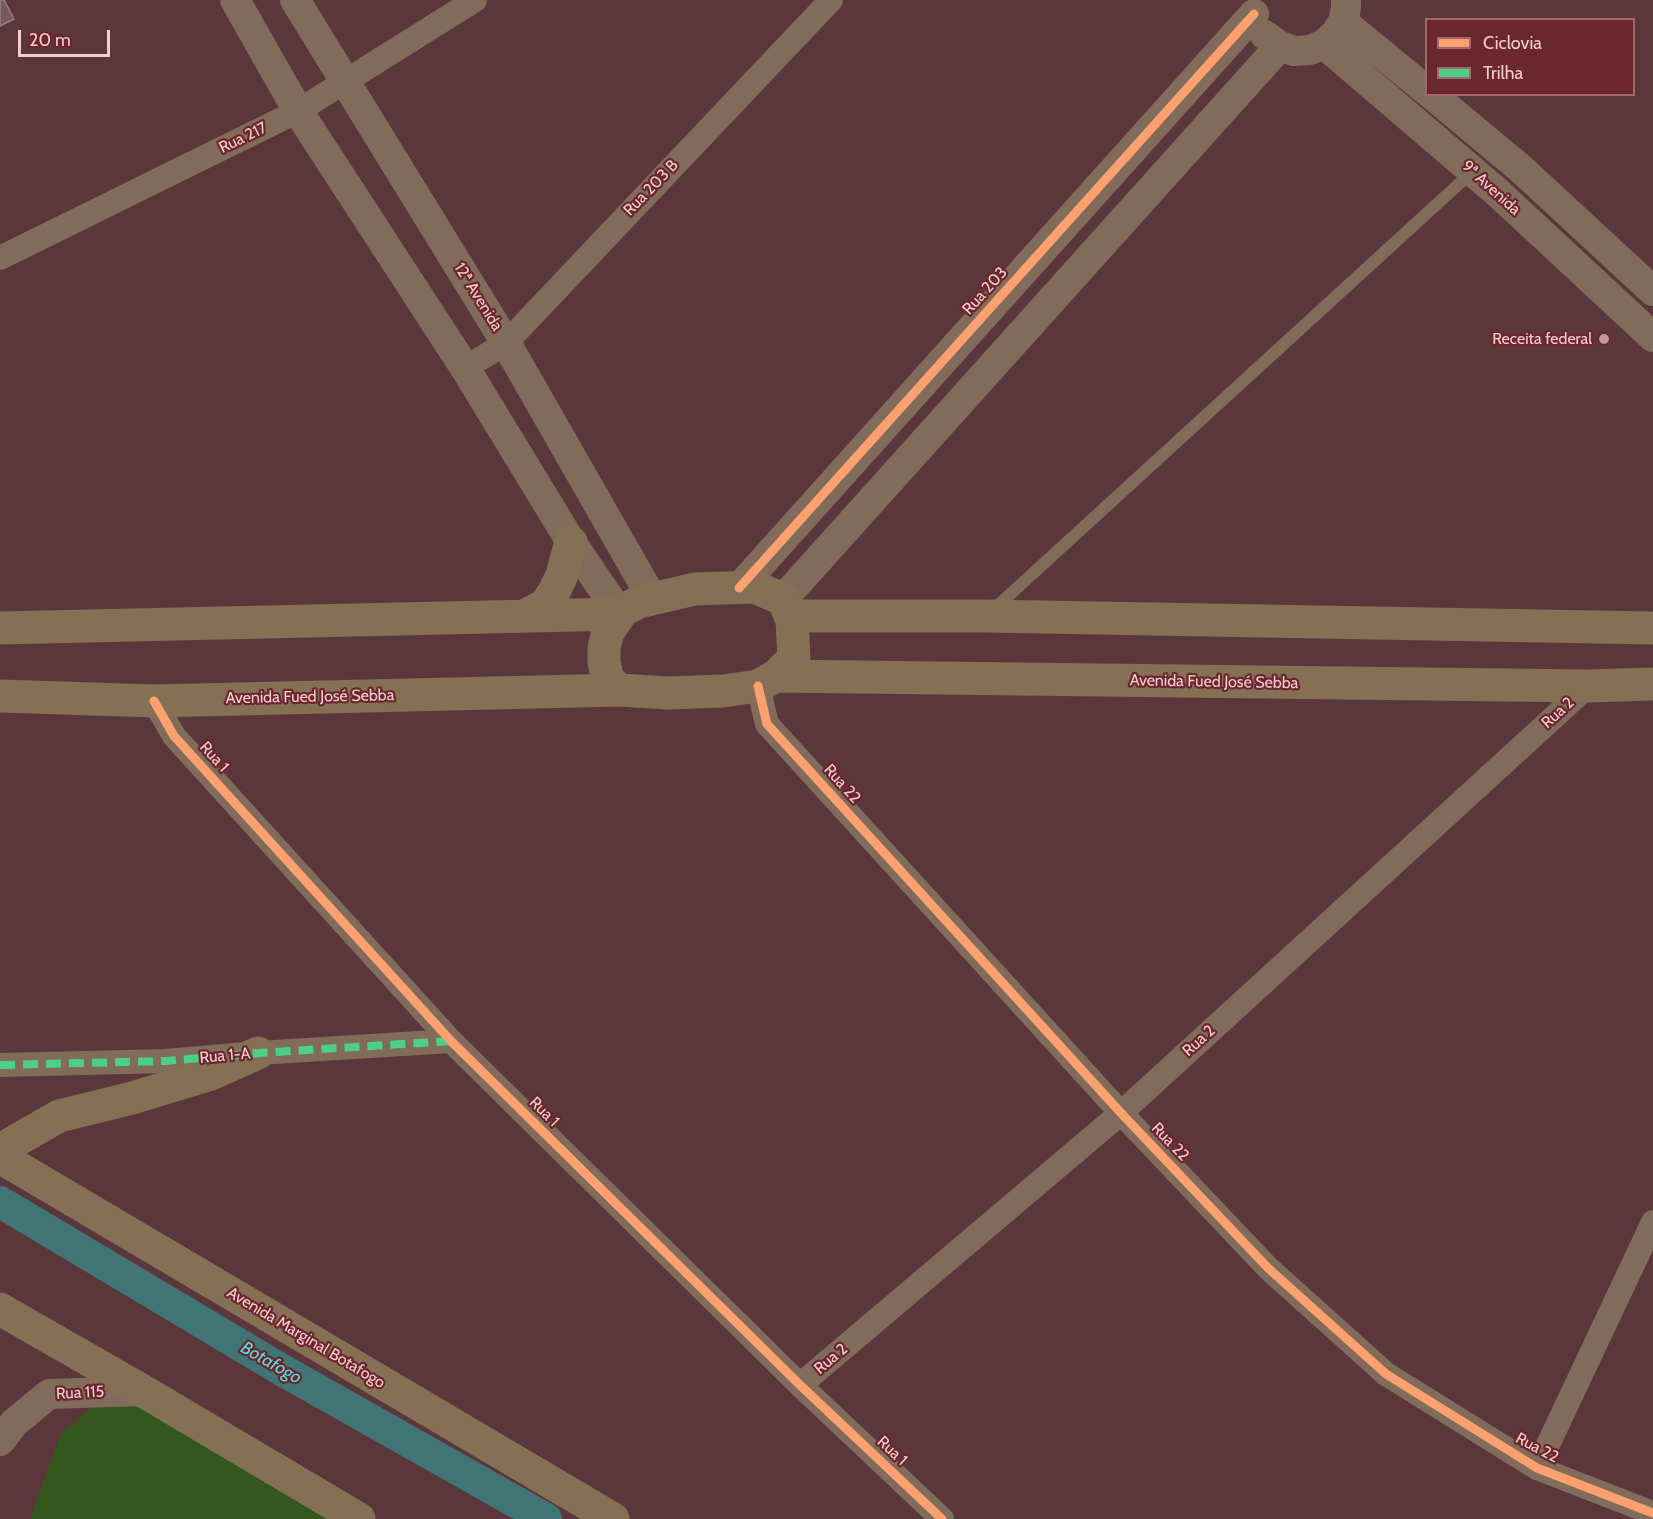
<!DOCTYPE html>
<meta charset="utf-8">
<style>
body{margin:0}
#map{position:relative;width:1653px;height:1519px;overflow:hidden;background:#5b373b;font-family:Cabin,sans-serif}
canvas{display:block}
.legend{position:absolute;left:1425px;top:18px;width:210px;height:78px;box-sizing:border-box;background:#6a282e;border:2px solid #a2696d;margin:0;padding:8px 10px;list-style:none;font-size:18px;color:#f5cbcc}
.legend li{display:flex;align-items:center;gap:12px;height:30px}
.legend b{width:30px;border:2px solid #a2696d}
.scale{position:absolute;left:18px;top:30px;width:92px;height:27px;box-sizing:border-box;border:3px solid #f5cbcc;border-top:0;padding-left:8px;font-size:18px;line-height:21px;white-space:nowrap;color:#f5cbcc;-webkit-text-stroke:4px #6a282e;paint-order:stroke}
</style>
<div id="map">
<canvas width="1653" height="1519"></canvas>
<ul class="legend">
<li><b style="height:8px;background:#fca06f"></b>Ciclovia</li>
<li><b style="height:8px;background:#4dcf88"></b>Trilha</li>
</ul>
<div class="scale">20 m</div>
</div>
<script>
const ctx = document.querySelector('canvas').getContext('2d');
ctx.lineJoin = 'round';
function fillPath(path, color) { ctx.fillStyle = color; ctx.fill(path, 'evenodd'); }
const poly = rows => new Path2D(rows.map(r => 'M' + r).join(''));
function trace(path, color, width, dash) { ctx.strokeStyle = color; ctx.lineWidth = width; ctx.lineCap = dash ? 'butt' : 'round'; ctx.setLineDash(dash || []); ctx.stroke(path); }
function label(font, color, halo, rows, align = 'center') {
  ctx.font = font + ' Cabin,sans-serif'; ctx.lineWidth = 4.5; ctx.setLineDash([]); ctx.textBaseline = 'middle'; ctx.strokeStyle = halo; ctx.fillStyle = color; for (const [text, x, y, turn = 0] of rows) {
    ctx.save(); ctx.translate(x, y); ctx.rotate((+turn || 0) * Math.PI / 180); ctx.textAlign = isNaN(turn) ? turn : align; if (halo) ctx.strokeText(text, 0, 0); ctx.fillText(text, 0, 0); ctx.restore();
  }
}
fillPath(poly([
 [152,1401,326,1519,30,1519,61,1433,94,1406]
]), '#34571e');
trace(poly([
 [0,1202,282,1370,546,1519]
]), '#417475', 32);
const building = poly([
 [0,0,4,0,14,19,0,26,0,0]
]);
fillPath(building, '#775a60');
trace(building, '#9c7d84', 1.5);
trace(poly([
 [994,609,1472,172]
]), '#816c5c', 12);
trace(poly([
 [0,258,298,111,475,0],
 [465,368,506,343,831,0],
 [758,686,767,724,1121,1113,1268,1268,1386,1374,1537,1468,1653,1513],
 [154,701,174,736,451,1041,800,1385,942,1519],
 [0,1065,166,1061,258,1053,451,1041],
 [800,1385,1121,1113,1588,686],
 [1537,1468,1653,1222]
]), '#816c5c', 24);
trace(poly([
 [235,0,298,111,465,368,571,542,620,614],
 [295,0,506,343,652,598],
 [1343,22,1426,90],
 [1265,35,1280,46,1294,51,1310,50,1324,44,1335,34,1343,22,1346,8,1346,0],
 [1324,44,1498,193,1653,337],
 [1431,94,1520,168,1653,291],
 [739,588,1254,14],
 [783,599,1280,46],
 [0,1441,14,1423,49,1394,143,1391]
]), '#816c5c', 30);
trace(poly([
 [526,615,545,605,554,592,562,575,571,542],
 [790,616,986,616,1653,628],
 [0,628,620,614],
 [776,676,1588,686,1653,684],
 [0,696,154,701,620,690,668,693,723,691,758,686,776,676,794,658,792,620,783,599,754,587,695,589,639,602,623,610,616,620,608,632,604,648,604,662,608,680,620,690],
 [0,1150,59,1116,132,1098,211,1074,258,1053],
 [0,1157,613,1519],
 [0,1309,143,1391,359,1519]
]), '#857056', 33);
trace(poly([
 [0,1065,166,1061,258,1053,451,1041]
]), '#4dcf88', 8, [15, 8]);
trace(poly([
 [739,588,1254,14],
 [758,686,767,724,1121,1113,1268,1268,1386,1374,1537,1468,1653,1513],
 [154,701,174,736,451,1041,800,1385,942,1519]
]), '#fca06f', 9);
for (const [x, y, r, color] of [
 [1604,339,6,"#bf9799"]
]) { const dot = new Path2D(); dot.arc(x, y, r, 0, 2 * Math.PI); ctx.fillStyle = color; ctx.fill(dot); trace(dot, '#6a282e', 2); }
label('16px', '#f5cbcc', '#6a282e', [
 ["Rua 217",243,138,-26],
 ["Rua 203 B",651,188,-46],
 ["9ª Avenida",1491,188,42],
 ["Rua 203",985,291,-48],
 ["12ª Avenida",478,297,58],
 ["Avenida Fued José Sebba",1214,682,1],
 ["Avenida Fued José Sebba",310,697,-1],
 ["Rua 2",1558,713,-42],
 ["Rua 1",214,757,48],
 ["Rua 22",842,784,48],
 ["Rua 2",1199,1041,-42],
 ["Rua 1-A",225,1056,-5],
 ["Rua 1",544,1112,45],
 ["Rua 22",1170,1142,46],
 ["Avenida Marginal Botafogo",306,1338,31],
 ["Rua 2",831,1359,-40],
 ["Rua 115",80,1393,-3],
 ["Rua 22",1537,1448,28],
 ["Rua 1",892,1451,43]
]);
label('16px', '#f5cbcc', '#6a282e', [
 ["Receita federal",1592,339]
], 'right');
label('italic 18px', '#5cdcdf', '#6a282e', [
 ["Botafogo",271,1363,30]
]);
</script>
